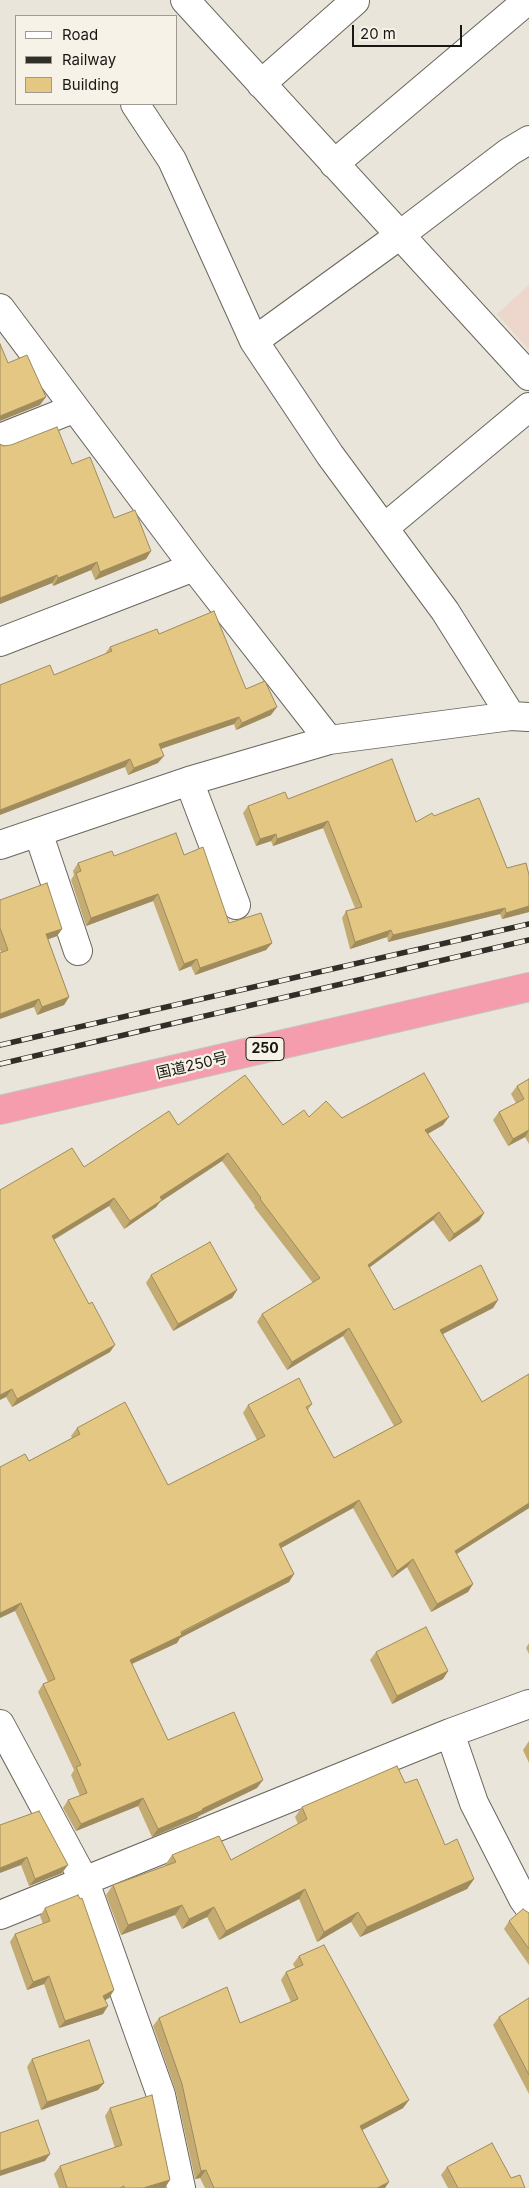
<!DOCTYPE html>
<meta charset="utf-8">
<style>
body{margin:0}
#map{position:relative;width:529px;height:2188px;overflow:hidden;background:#e9e5da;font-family:Inter,sans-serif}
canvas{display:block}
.legend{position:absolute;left:15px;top:15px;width:162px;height:90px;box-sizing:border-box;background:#f7f2e7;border:1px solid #9e9a92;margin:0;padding:6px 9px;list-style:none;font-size:15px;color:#191713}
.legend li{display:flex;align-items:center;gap:10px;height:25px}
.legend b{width:25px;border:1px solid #9e9a92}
.scale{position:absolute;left:352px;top:25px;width:110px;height:22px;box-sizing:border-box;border:2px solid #191713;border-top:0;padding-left:6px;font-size:15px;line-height:18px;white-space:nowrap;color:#191713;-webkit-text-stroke:4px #f7f2e7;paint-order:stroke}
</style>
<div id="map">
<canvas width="529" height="2188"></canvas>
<ul class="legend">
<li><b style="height:6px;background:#fff"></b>Road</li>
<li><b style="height:6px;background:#302e29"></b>Railway</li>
<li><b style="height:14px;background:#e3c783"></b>Building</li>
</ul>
<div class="scale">20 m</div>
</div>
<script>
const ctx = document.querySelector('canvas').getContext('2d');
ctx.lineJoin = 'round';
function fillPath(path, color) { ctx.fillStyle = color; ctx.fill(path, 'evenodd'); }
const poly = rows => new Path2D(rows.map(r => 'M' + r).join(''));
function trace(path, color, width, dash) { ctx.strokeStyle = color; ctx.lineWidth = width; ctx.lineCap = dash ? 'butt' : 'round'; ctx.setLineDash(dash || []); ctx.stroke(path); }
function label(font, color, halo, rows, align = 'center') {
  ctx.font = font + ' Inter,"Noto Sans JP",sans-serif'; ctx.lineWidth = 4.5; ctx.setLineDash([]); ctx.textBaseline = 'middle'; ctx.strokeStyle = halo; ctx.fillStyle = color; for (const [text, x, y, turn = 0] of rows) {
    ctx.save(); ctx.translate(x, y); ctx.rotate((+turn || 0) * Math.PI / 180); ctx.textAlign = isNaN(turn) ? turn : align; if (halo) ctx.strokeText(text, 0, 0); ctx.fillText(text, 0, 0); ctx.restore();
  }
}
fillPath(poly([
 [529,285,529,350,497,314]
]), '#edd6cb');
const street = poly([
 [185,0,529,376],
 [261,84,355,1],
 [135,104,172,160,254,341,330,455,445,611,511,716],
 [334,164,528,0],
 [0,308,194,567,329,740],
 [254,341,400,235,509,152,529,140],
 [0,438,73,409],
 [384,528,529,407],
 [0,642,194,567],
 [189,781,236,905],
 [38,832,78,951],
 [0,845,189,781,329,740,511,716,528,717],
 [0,1724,85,1882,161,2095,181,2188],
 [450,1733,474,1803,523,1899,529,1907],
 [0,1915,450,1733,529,1704]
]);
const highway = poly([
 [0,1110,529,987]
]);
trace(street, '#6a665d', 30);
trace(highway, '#c3c3c2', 30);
trace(street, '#fff', 28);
trace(highway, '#f69dad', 28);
const rail = poly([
 [0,1045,529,924],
 [0,1064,529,940]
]);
trace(rail, '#302e29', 5.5);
trace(rail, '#f7f2e7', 4, [11]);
fillPath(poly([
 [0,444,72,464,114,518,151,551,146,559,95,580,91,570,53,586,52,583,0,604],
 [159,634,246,689,271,715,236,730,234,724,161,749,158,763,128,775,125,767,54,675,105,654,110,647],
 [288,799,416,822,434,816,507,868,529,875,529,912,502,919,500,914,388,942,387,937,350,949,342,918,346,911,355,908,323,828,273,846,271,841,256,846,243,813,248,806],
 [184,855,229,923,272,943,266,950,195,975,191,966,179,971,153,901,86,926,71,880,74,875,73,871,78,863,114,856],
 [0,900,62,929,57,936,48,939,69,997,64,1005,37,1015,34,1007,0,950],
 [529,1079,529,1144,525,1137,508,1146,493,1120,499,1112,516,1103,511,1094,517,1086],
 [309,1117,342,1118,443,1125,428,1134,484,1213,479,1221,449,1242,433,1220,369,1268,394,1310,498,1300,493,1308,443,1334,529,1508,457,1554,473,1584,468,1592,431,1612,407,1567,392,1578,353,1508,281,1548,294,1574,289,1582,180,1638,177,1643,132,1664,168,1740,257,1788,199,1816,197,1818,152,1837,138,1806,76,1831,63,1808,68,1800,80,1796,71,1775,74,1770,38,1692,43,1684,48,1682,15,1611,29,1461,72,1438,71,1436,77,1428,168,1485,257,1440,243,1413,248,1405,312,1404,308,1410,334,1458,394,1426,343,1336,287,1370,257,1322,262,1314,313,1283,254,1207,255,1206,222,1161,160,1202,156,1207,124,1229,109,1206,54,1240,110,1352,12,1407,6,1397,0,1190,84,1167,178,1125,283,1125],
 [151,1275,237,1290,232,1298,173,1331,146,1283],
 [529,1643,529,1654,526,1648],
 [376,1652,448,1671,443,1679,392,1704,370,1660],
 [529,1741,529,1763,523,1750],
 [405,1783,445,1845,474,1879,467,1889,360,1937,351,1922,317,1942,299,1899,219,1940,207,1917,182,1929,175,1915,121,1935,106,1895,113,1885,166,1866,165,1865,172,1855,231,1860,298,1824,295,1817,302,1807],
 [0,1825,62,1873,29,1886,21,1865],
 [45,1908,114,1990,109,1998,105,2000,103,2014,59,2028,44,1984,27,1990,10,1942,15,1934,43,1924,40,1916],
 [528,1913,529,1913,529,1965,504,1929,509,1921],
 [299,1956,409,2100,403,2108,362,2130,385,2188,205,2188,200,2178,195,2179,176,2092,153,2026,159,2018,240,2023,291,2002,281,1980,286,1972,295,1968,293,1964],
 [529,1998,529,2094,493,2025,499,2017],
 [32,2059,104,2083,98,2090,41,2110,27,2067],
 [110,2108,165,2188,59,2188,54,2174,60,2166,115,2148,105,2116],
 [447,2167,511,2178,525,2188,448,2188,441,2175]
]), '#c3ab71');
fillPath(poly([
 [46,397,40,405,0,421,0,416],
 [151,551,146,559,95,580,100,572],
 [97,562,91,570,53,586,58,578],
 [57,575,52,583,0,604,0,598],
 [277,707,271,715,236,730,242,723],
 [239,717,234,724,154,751,159,744],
 [164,756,158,763,128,775,134,768],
 [130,759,125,767,0,815,0,810],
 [328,821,323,828,273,846,277,839],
 [276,834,271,841,256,846,260,839],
 [158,894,153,901,86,926,91,918],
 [529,906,529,912,502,919,506,913],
 [505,908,500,914,388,942,393,935],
 [62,929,57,936,41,942,46,934],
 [391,930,387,937,350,949,355,942],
 [272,943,266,950,195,975,200,968],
 [197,959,191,966,179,971,184,964],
 [69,997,64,1005,37,1015,42,1007],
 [39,999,34,1007,0,1019,0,1014],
 [449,1117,443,1125,420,1138,425,1130],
 [529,1130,525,1137,508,1146,513,1139],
 [228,1153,222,1161,160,1202,156,1207,124,1229,130,1221,160,1197],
 [114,1198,109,1206,46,1244,52,1236],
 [439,1212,433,1220,362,1273,368,1265],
 [484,1213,479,1221,449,1242,454,1234],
 [237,1290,232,1298,173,1331,178,1324],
 [498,1300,493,1308,435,1338,440,1330],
 [349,1328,343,1336,287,1370,292,1362],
 [115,1345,110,1352,12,1407,17,1399],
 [12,1389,6,1397,0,1400,0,1395],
 [359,1500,353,1508,274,1552,279,1544],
 [529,1503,529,1508,450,1558,455,1551],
 [413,1559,407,1567,392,1578,397,1571],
 [294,1574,289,1582,180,1638,177,1643,125,1667,130,1660],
 [473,1584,468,1592,431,1612,437,1604],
 [21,1603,15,1611,0,1618,0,1613],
 [448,1671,443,1679,392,1704,397,1696],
 [263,1780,257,1788,199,1816,197,1818,152,1837,158,1829,202,1809],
 [143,1798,138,1806,76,1831,81,1824],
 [27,1857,21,1865,0,1873,0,1868],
 [68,1865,62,1873,29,1886,35,1879],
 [474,1879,467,1889,360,1937,367,1927],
 [305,1889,299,1899,219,1940,226,1931],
 [182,1905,175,1915,121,1935,128,1925],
 [214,1907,207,1917,182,1929,189,1919],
 [358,1912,351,1922,317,1942,324,1932],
 [49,1976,44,1984,27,1990,33,1982],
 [114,1990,109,1998,98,2004,103,1996],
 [108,2006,103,2014,59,2028,65,2021],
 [104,2083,98,2090,41,2110,47,2102],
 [409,2100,403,2108,355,2134,360,2126],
 [50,2154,45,2161,0,2176,0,2171],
 [206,2170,200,2178,195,2179,201,2171],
 [170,2180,165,2188,143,2188],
 [389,2182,385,2188,377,2188]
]), '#9f8b5c');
const building = poly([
 [0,344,8,363,27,355,46,397,0,416,0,344],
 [57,427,72,464,90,457,114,518,135,510,151,551,100,572,97,562,58,578,57,575,0,598,0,444,3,446,11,445,57,427],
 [214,611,246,689,265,681,277,707,242,723,239,717,159,744,164,756,134,768,130,759,0,810,0,685,50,665,54,675,112,651,110,647,157,629,159,634,214,611],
 [392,759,416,822,432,813,434,816,479,798,507,868,526,863,529,875,529,906,506,913,505,908,393,935,391,930,355,942,346,911,362,907,328,821,277,839,276,834,260,839,248,806,285,792,288,799,392,759],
 [176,833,184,855,203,847,229,923,261,913,272,943,200,968,197,959,184,964,158,894,91,918,76,873,81,871,78,863,112,851,114,856,176,833],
 [47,883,62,929,46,934,69,997,42,1007,39,999,0,1014,0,953,8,950,0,928,0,900,47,883],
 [424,1073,449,1117,425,1130,484,1213,454,1234,439,1212,368,1265,394,1310,481,1265,498,1300,440,1330,482,1402,529,1374,529,1503,455,1551,473,1584,437,1604,413,1559,397,1571,359,1500,279,1544,294,1574,181,1632,182,1635,130,1660,168,1740,234,1712,263,1780,202,1809,203,1810,158,1829,143,1798,81,1824,68,1800,87,1793,76,1767,81,1765,43,1684,55,1679,21,1603,0,1613,0,1467,25,1454,29,1461,80,1434,77,1428,125,1402,168,1485,265,1436,248,1405,299,1378,312,1404,306,1407,334,1458,402,1422,349,1328,292,1362,262,1314,320,1278,260,1199,261,1198,228,1153,160,1197,162,1200,130,1221,114,1198,52,1236,89,1304,92,1302,115,1345,17,1399,12,1389,0,1395,0,1190,72,1148,84,1167,169,1111,178,1125,245,1075,283,1125,304,1110,309,1117,326,1101,342,1118,424,1073],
 [529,1079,529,1130,513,1139,499,1112,524,1099,517,1086,529,1079],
 [210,1242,237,1290,178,1324,151,1275,210,1242],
 [426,1627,448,1671,397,1696,376,1652,426,1627],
 [397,1766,405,1783,417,1779,445,1845,457,1839,474,1879,367,1927,358,1912,324,1932,305,1889,226,1931,214,1907,189,1919,182,1905,128,1925,113,1885,176,1862,172,1855,219,1836,231,1860,307,1819,302,1807,397,1766],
 [39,1811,68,1865,35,1879,27,1857,0,1868,0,1825,39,1811],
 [78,1895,80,1899,82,1898,114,1990,103,1996,108,2006,65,2021,49,1976,33,1982,15,1934,50,1921,45,1908,78,1895],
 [523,1909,529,1913,529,1949,509,1921,523,1909],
 [324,1945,409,2100,360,2126,389,2182,377,2188,214,2188,206,2170,201,2171,182,2084,159,2018,227,1987,240,2023,298,1999,286,1972,303,1965,299,1956,324,1945],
 [529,1998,529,2075,499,2017,529,1998],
 [89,2040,104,2083,47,2102,32,2059,89,2040],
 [152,2095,170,2180,143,2188,124,2188,124,2186,120,2188,67,2188,60,2166,122,2145,110,2108,152,2095],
 [38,2120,50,2154,0,2171,0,2133,38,2120],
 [492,2143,511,2178,520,2175,525,2188,458,2188,447,2167,492,2143]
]);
fillPath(building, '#e3c783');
trace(building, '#9f8b5c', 1);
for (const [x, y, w] of [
 [265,1049,38]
]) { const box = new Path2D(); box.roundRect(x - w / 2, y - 11.5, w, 23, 4); ctx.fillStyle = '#f7f2e7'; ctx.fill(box); trace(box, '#191713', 1); }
label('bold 14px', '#191713', null, [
 ["250",265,1049]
]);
label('15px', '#191713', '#f7f2e7', [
 ["国道250号",192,1066,-13]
]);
</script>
